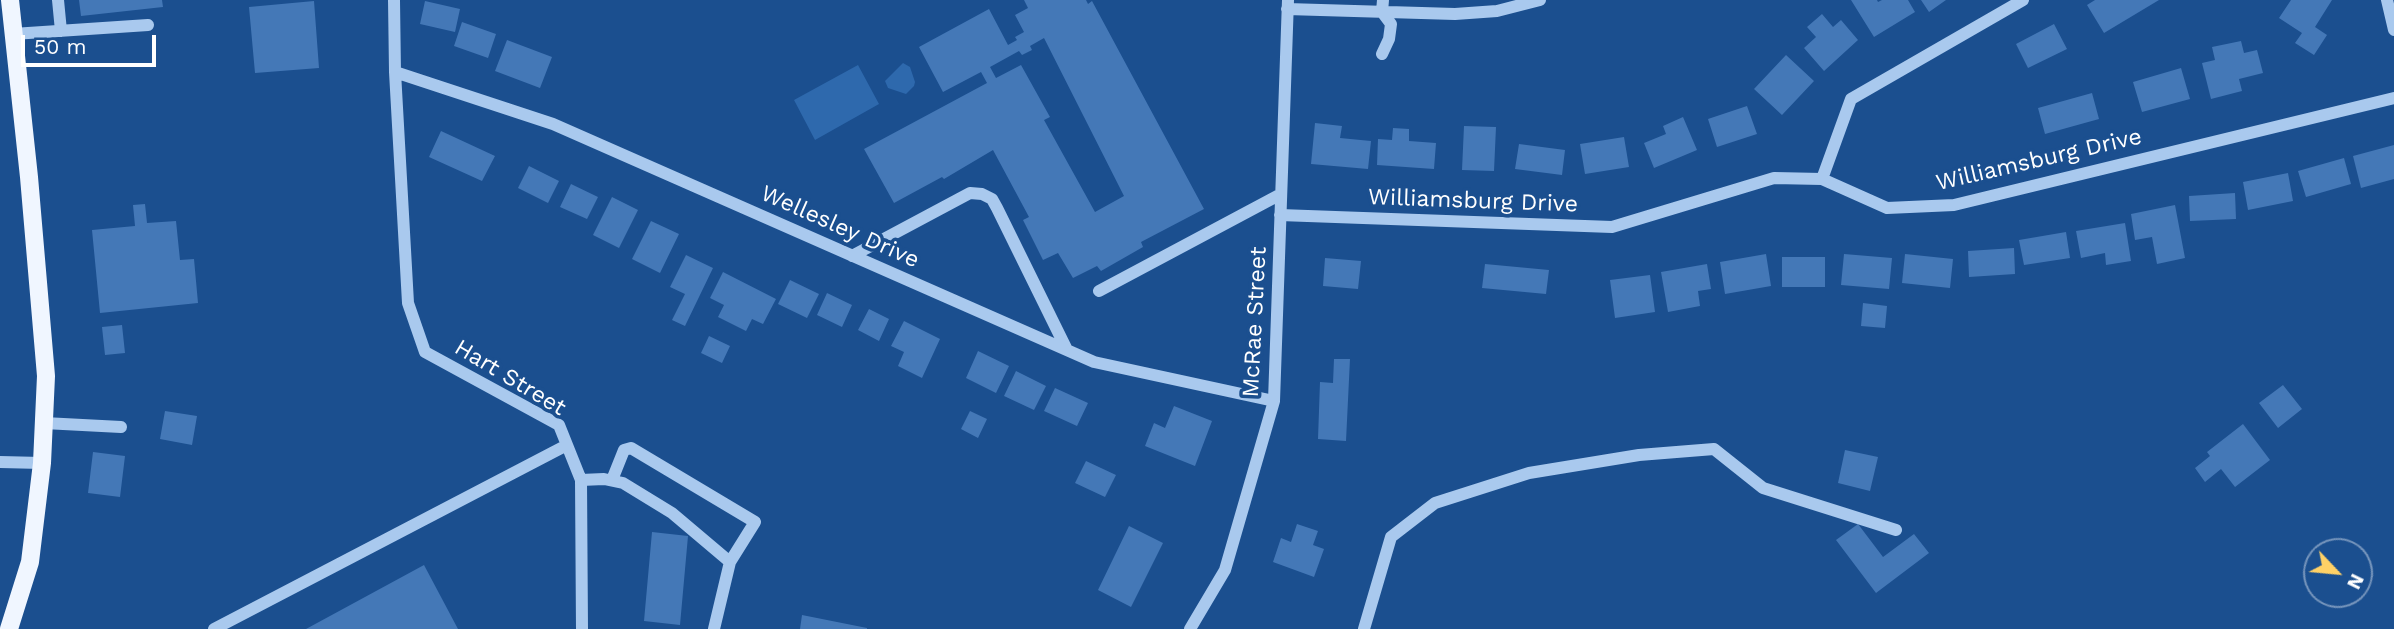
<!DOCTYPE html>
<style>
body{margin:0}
#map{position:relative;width:2394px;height:629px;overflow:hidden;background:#1b4f8f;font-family:"Work Sans",sans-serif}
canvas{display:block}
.north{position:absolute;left:2303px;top:538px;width:70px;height:70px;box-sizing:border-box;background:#1b4f8f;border:2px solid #7695bc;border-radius:50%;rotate:116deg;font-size:19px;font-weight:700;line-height:28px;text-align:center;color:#fff}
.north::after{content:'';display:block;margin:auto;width:24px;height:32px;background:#ffd166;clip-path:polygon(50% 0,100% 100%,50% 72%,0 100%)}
.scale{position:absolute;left:21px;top:35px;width:135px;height:32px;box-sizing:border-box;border:4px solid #fff;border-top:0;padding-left:9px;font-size:21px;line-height:24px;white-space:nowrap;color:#fff;-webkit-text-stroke:5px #1b4f8f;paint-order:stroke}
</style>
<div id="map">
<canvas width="2394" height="629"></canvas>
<div class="north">N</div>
<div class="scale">50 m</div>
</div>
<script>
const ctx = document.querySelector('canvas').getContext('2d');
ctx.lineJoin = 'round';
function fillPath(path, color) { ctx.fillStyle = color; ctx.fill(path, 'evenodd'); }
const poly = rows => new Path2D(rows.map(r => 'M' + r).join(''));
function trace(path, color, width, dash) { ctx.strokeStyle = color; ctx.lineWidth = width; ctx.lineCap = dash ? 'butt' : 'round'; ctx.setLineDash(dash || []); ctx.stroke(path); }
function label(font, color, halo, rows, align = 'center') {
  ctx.font = font + ' "Work Sans",sans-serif'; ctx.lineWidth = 7; ctx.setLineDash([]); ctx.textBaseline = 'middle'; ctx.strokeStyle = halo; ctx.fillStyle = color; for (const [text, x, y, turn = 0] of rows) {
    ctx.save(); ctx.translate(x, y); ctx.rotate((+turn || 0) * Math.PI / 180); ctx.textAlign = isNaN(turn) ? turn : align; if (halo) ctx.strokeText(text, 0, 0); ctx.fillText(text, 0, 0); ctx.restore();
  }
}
fillPath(poly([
 [903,63,910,67,915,82,914,86,906,94,888,88,885,81],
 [858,65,879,104,815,140,794,100]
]), '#2e69ad');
fillPath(poly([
 [79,0,162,0,163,7,81,16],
 [1024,0,1086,0,1088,4,1092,1,1204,209,1141,242,1143,247,1101,271,1097,266,1073,278,1058,253,1043,260,1023,220,1029,217,993,150,944,179,942,177,894,203,864,149,987,83,981,72,943,92,919,47,989,9,1008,45,1017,40,1015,37,1024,32,1015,15,1028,8],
 [1044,38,1124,196,1095,212,1044,120,1050,117,1021,65,996,78,990,67,1019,51,1022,55,1032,50,1030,46],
 [1851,0,1877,0,1878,2,1882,0,1908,0,1915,12,1874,37],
 [1921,0,1946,0,1929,12],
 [2095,0,2159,0,2104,33,2087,5],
 [2291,0,2332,0,2315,27,2327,35,2314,55,2295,43,2302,33,2279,18],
 [314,1,319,68,255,73,249,7],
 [425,1,460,9,455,32,420,24],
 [1822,14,1833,27,1841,20,1858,40,1824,71,1804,48,1816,37,1807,27],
 [462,22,496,34,488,58,454,46],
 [2054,24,2067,49,2028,68,2016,44],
 [507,40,552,57,540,88,495,71],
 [2241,41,2244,53,2257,50,2263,73,2239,79,2242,91,2211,99,2202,63,2215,60,2212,47],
 [1786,55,1814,81,1782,115,1754,89],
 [2181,68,2190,99,2142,112,2133,82],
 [2092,93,2099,119,2045,134,2038,108],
 [1747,106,1757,134,1717,147,1708,119],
 [1683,117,1697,150,1654,168,1644,143,1666,134,1663,126],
 [1315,123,1342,126,1340,138,1371,141,1368,169,1311,164],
 [1464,126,1496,127,1494,171,1462,170],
 [1393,128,1409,129,1409,141,1436,143,1434,169,1377,165,1378,139,1392,140],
 [441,131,495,156,482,181,429,157],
 [1624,137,1629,167,1585,174,1580,144],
 [1519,144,1565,150,1562,175,1515,169],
 [2394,145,2394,179,2361,188,2353,156],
 [2344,158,2351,184,2306,197,2298,171],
 [529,166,559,181,548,203,518,188],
 [2288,173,2293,201,2248,210,2243,182],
 [571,184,598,197,587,219,560,207],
 [2235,193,2236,219,2190,221,2189,196],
 [612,197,638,210,619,248,593,235],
 [145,204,147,223,176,221,180,260,194,259,198,303,100,313,92,230,135,226,133,205],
 [2175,205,2185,258,2157,264,2152,237,2135,240,2131,214],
 [651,221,679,234,660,273,632,259],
 [2125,223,2131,261,2106,265,2105,253,2081,258,2076,231],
 [2066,232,2070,258,2024,265,2019,240],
 [2014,248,2015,274,1969,277,1968,251],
 [1766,254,1771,286,1725,294,1720,262],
 [1844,254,1892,258,1889,289,1841,285],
 [1905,254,1953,259,1950,288,1902,283],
 [686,255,713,268,685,326,672,320,685,294,670,287],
 [1782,257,1825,257,1825,287,1782,287],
 [1325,258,1361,261,1358,289,1323,286],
 [1485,264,1549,270,1546,294,1482,288],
 [1707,264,1711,289,1698,291,1700,306,1668,312,1661,272],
 [723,272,776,299,763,324,752,319,746,331,718,317,724,305,710,298],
 [1650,275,1655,312,1615,318,1610,280],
 [790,280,819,294,807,318,778,304],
 [827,293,852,305,842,327,817,315],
 [1863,303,1887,306,1885,328,1861,326],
 [869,309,889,319,879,341,858,330],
 [904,321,940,339,922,378,898,366,904,352,891,346],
 [122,325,125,353,105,355,102,327],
 [709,336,730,346,722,363,701,353],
 [978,351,1009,366,996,393,966,378],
 [1334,359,1350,359,1346,441,1318,439,1320,382,1333,383],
 [1016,371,1046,386,1034,410,1004,396],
 [2283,385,2302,409,2278,428,2259,403],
 [1055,388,1088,403,1077,426,1044,411],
 [1174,406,1212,421,1195,466,1145,446,1154,423,1165,428],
 [165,411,197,416,192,445,160,439],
 [970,411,987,419,978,438,961,429],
 [2243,424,2270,460,2235,487,2221,469,2205,482,2195,468,2210,456,2207,452],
 [1845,450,1878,457,1870,491,1838,483],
 [93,452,125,456,120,497,88,493],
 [1086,461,1116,475,1105,497,1075,483],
 [1297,524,1318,531,1313,545,1324,549,1314,577,1273,562,1281,538,1291,542],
 [1858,524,1883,557,1914,534,1929,553,1876,593,1836,540],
 [1129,526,1163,543,1131,607,1098,590],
 [652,532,688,536,680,625,644,621],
 [424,565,458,629,306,629],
 [802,615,867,628,867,629,800,629]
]), '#4478b7');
trace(poly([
 [58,0,61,31],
 [394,0,395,72,408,303,425,352,559,425,581,480,582,629],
 [2387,0,2394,30],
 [1287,9,1455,14,1497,11,1540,0],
 [13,34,148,25],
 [1382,54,1389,39,1391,24,1382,12,1383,0],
 [395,72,553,124,1094,362,1274,401],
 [1822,179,1851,99,2023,0],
 [1280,215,1612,227,1774,178,1822,179,1887,208,1954,205,2394,98],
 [852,256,970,193,982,194,992,199,997,208,1067,350],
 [1099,291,1281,194],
 [44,423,121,427],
 [0,462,42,463],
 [581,480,604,479,623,483,672,513,730,562,714,629],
 [612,480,624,450,631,448,755,522,730,562],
 [214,629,567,445],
 [1190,629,1225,570,1274,401,1288,0],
 [1364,629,1391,537,1435,503,1529,473,1639,455,1714,449,1763,488,1896,530]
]), '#a9c9ee', 12);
trace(poly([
 [9,629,30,562,42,463,46,376,29,177,10,0]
]), '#f0f6ff', 18);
label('23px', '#fff', '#1b4f8f', [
 ["Williamsburg Drive",2039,160,-13],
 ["Williamsburg Drive",1473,201,2],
 ["Wellesley Drive",840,227,24],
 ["McRae Street",1255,322,-87],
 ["Hart Street",510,378,31]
]);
</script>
